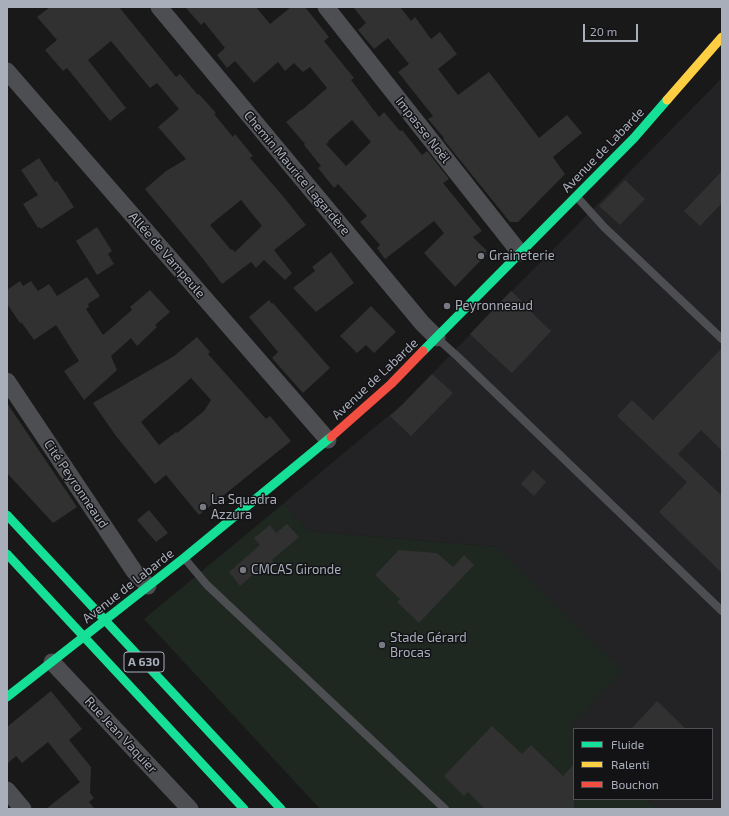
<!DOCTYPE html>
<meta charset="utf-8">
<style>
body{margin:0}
#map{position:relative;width:729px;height:816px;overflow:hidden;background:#191919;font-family:"Exo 2",sans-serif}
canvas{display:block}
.frame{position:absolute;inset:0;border:8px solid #a9aebb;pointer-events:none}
.legend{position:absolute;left:573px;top:728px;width:140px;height:72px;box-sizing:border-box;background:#131315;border:1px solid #4f5157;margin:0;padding:5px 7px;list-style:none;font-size:12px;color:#a9aebb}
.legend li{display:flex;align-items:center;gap:8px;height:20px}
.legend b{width:20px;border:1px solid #4f5157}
.scale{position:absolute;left:583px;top:24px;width:55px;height:18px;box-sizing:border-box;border:2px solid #a9aebb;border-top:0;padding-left:5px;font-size:12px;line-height:14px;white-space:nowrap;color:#a9aebb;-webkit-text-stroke:3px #131315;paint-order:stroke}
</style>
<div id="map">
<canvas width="729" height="816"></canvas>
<div class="frame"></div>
<ul class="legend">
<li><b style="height:5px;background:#16e098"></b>Fluide</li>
<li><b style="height:5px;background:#ffcf43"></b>Ralenti</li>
<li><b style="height:5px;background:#f24e42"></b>Bouchon</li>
</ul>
<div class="scale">20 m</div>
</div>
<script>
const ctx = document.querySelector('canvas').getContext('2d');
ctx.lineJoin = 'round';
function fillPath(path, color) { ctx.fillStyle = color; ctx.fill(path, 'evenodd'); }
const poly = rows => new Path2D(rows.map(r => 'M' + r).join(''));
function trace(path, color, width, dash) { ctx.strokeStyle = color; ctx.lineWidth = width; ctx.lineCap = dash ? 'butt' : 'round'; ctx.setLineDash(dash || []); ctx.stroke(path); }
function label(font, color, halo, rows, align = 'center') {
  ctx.font = font + ' "Exo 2",sans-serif'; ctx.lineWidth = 3; ctx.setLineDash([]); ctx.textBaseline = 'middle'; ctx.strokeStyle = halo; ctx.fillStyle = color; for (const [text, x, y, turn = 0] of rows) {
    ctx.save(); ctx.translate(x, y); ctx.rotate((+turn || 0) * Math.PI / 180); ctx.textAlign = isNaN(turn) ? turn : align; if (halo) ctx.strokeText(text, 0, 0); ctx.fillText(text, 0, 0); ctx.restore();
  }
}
fillPath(poly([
 [722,78,722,809,658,809,647,799,712,799,712,729,574,729,570,726,496,547,307,531,284,503,405,402,514,289]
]), '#232325');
fillPath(poly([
 [284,503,308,531,496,547,623,671,571,726,574,729,574,799,647,799,658,809,320,809,144,619]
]), '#1e2720');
fillPath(poly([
 [50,7,119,7,176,77,180,74,198,95,199,94,216,113,214,114,233,137,235,134,253,156,250,158,282,195,306,225,274,250,292,273,285,280,264,260,256,268,251,262,222,284,200,255,145,189,166,171,186,159,158,127,179,109,157,83,150,88,111,41,88,60,126,108,110,121,67,68,63,71,45,50,57,40,37,17],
 [241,200,262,226,235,252,232,249,231,250,210,225],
 [185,7,256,7,270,24,291,7,305,7,329,37,324,41,354,78,351,80,379,117,384,112,400,131,402,130,422,155,427,151,449,179,443,183,482,231,473,237,487,251,485,253,487,254,455,287,424,253,444,233,434,221,385,259,377,248,380,245,360,222,367,216,338,184,334,188,318,168,321,166,304,145,305,144,286,122,301,110,302,110,327,88,310,67,303,72,294,63,285,71,278,62,254,83,235,61,227,68,217,55,225,48,204,22,201,25],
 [352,120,371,142,346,166,326,144,329,142,328,141],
 [353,7,400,7,411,21,415,17,431,39,440,32,457,54,438,69,458,95,489,72,539,138,567,115,582,133,553,157,565,174,518,222,510,222,443,139,444,138,428,119,433,116,398,72,409,64,388,38,374,49,358,30,366,23],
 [39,158,55,182,57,181,74,207,41,229,40,227,38,228,23,204,38,195,21,170],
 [722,171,722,203,700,226,684,211],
 [625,180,645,199,620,225,599,206],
 [97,227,112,251,108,254,114,264,97,275,76,241],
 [331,252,354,283,316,312,293,288,315,271,312,267],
 [87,277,100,296,88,304,89,307,86,309,103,335,132,310,130,307,150,290,170,312,155,325,157,327,137,346,131,338,111,356,117,370,84,400,64,371,79,361,56,325,34,340,22,323,20,323,7,304,7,290,20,281,23,286,31,281,38,291,49,284,57,296],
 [511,291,531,310,530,311,551,331,512,373,489,352,470,334],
 [269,300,272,304,273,303,330,368,303,393,272,358,278,352,249,317],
 [371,306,396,332,374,353,366,345,357,353,340,336],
 [197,337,210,352,208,354,251,402,266,419,270,416,291,441,199,515,166,475,155,484,116,436,93,403,174,356],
 [191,378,211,400,204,411,177,433,176,432,159,445,141,422],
 [722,348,722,451,701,430,678,454,722,496,722,573,659,512,687,482,617,416,632,400,653,420],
 [432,374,453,393,411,436,390,416,399,408],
 [7,403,77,507,53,523,7,473],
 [533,470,546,482,534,496,521,484],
 [149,510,168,533,156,542,137,520],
 [287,524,299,537,272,560,274,563,259,576,256,572,240,586,229,572,260,545,254,538,270,525,276,533],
 [399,550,437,553,453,567,464,555,474,565,419,623,397,602,400,599,375,575],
 [51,691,82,729,69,740,91,767,90,793,94,798,89,802,95,809,46,809,80,782,48,742,22,763,16,756,7,764,7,727],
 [657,701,686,729,631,729],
 [492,726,522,754,531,745,563,776,574,764,574,809,485,809,468,792,464,796,444,776]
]), '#313131');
trace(poly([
 [577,197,604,227,722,339],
 [438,339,457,356,722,611],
 [185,559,207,585,445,809]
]), '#4d4e52', 8);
trace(poly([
 [159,7,422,323,437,338],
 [326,7,520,253],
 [7,71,328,440],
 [7,381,134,571,148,586],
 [52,662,190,809],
 [7,790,23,809]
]), '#4d4e52', 17);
trace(poly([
 [423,351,634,138,667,100],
 [7,697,184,558,331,437]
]), '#16e098', 9);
trace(poly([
 [667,100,722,37]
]), '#ffcf43', 9);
trace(poly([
 [331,437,391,384,423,351]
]), '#f24e42', 9);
trace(poly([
 [7,515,281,809],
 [7,554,244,809]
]), '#16e098', 9);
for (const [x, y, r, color] of [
 [481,256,4,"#777a82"],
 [447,306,4,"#777a82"],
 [203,507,4,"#777a82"],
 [243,570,4,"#777a82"],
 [382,645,4,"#777a82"]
]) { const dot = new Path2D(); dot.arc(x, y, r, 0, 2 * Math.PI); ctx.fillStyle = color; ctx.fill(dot); trace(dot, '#131315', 1.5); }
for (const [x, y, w] of [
 [144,662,40]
]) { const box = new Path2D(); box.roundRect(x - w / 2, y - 10, w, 20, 3); ctx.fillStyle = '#131315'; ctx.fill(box); trace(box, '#a9aebb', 1); }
label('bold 12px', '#a9aebb', null, [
 ["A 630",144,662]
]);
label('13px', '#a9aebb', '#131315', [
 ["Impasse Noël",423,130,52],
 ["Avenue de Labarde",603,150,-46],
 ["Chemin Maurice Lagardère",297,173,50],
 ["Allée de Vampeule",167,255,49],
 ["Avenue de Labarde",375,379,-43],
 ["Cité Peyronneaud",76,484,56],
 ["Avenue de Labarde",128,586,-38],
 ["Rue Jean Vaquier",121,735,47]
]);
label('13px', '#a9aebb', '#131315', [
 ["Graineterie",489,256],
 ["Peyronneaud",455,306],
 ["La Squadra",211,500],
 ["Azzura",211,515],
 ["CMCAS Gironde",251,570],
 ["Stade Gérard",390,638],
 ["Brocas",390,653]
], 'left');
</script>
